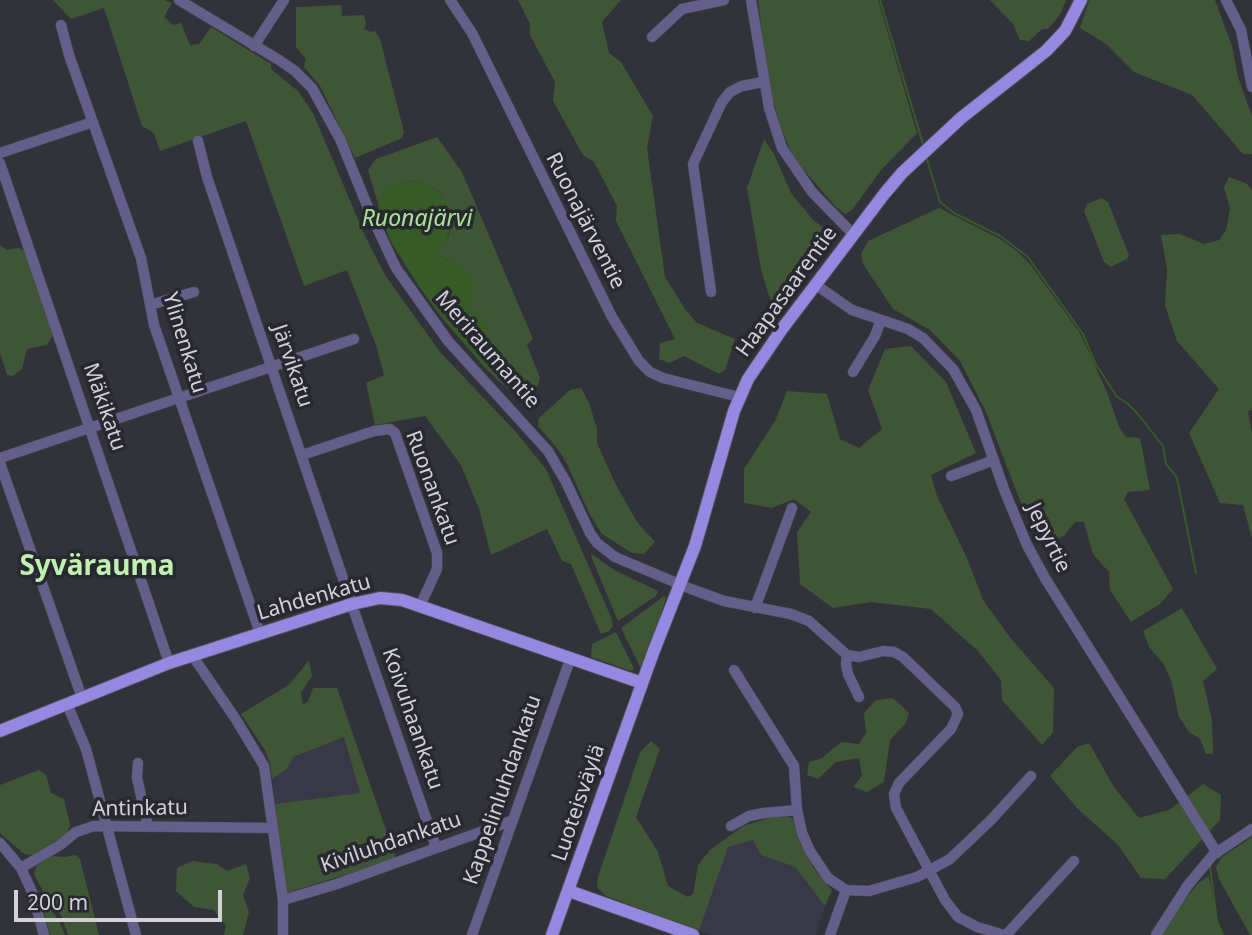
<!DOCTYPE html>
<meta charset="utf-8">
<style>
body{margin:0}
#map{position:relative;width:1252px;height:935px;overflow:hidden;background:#32323b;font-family:"Noto Sans",sans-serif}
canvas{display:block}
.scale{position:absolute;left:14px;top:890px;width:208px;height:32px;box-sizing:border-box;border:4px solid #d1d1d7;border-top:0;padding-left:9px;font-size:21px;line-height:24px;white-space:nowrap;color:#d1d1d7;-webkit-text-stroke:5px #282831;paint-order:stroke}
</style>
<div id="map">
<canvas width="1252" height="935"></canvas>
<div class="scale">200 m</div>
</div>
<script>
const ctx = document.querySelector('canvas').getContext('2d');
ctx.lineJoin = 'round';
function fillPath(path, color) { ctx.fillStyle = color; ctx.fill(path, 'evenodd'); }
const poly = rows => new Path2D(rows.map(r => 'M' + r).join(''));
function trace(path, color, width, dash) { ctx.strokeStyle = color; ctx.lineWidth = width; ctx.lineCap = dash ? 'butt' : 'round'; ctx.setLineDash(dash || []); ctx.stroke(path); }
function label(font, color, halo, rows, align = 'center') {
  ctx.font = font + ' "Noto Sans",sans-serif'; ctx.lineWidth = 7; ctx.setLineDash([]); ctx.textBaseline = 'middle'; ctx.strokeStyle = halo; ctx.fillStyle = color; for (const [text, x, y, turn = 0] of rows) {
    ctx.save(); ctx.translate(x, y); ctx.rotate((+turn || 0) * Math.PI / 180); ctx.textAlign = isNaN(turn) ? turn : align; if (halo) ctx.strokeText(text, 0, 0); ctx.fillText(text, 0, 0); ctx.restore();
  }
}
fillPath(poly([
 [344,737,360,794,275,804,272,779,288,768,293,757],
 [754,840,761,855,795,867,825,906,816,935,712,935,699,931,728,846]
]), '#393848');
fillPath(poly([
 [53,0,165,0,172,3,164,17,173,25,181,23,190,45,199,44,211,27,271,64,271,69,298,91,313,113,365,236,385,275,440,352,515,431,546,469,611,617,613,626,609,631,601,634,571,564,562,561,547,529,491,555,479,509,461,465,425,416,375,425,366,383,384,375,376,345,347,270,304,286,246,121,160,151,154,133,142,126,104,8,71,19],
 [518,0,621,0,602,22,609,53,621,62,653,116,647,148,665,277,685,309,697,323,735,339,725,370,719,374,684,356,669,363,659,359,660,343,675,339,616,221,617,206,594,162,583,155,553,101,555,82,530,35,530,24],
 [758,0,878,0,917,133,881,170,852,210,845,214,835,206,803,169,791,152,780,125,768,81],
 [990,0,1066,0,1061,13,1048,29,1042,29,1029,41,1020,40,1013,24],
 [1089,0,1215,0,1232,46,1238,77,1252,116,1252,154,1243,154,1192,95,1134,72,1106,44,1080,28],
 [341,5,342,16,364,15,366,23,364,29,371,32,375,31,380,39,404,132,402,138,355,158,320,86,304,67,306,59,296,47,296,7],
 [437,137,462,172,533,339,527,345,540,378,538,385,528,395,519,399,487,370,490,363,487,354,487,339,468,307,470,297,451,261,438,255,437,250,448,238,453,219,440,192,419,180,405,182,384,191,378,204,368,170,376,159],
 [764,139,774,154,791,193,813,220,833,235,794,286,772,306,761,269,747,188],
 [1229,177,1246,183,1252,190,1252,410,1248,411,1252,433,1252,538,1243,505,1220,503,1189,433,1219,389,1177,341,1165,305,1167,270,1161,235,1180,234,1204,244,1219,240,1226,230,1230,209,1224,187],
 [1102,198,1108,202,1129,255,1127,259,1111,267,1104,262,1084,211,1087,204],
 [939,208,1000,239,1018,252,1030,264,1080,333,1107,392,1119,427,1126,437,1140,438,1150,490,1128,492,1124,499,1173,589,1160,604,1131,622,1110,590,1109,572,1093,554,1084,522,1075,522,1064,536,1044,545,1036,533,1019,498,986,412,960,361,930,330,893,309,863,264,861,254,868,241],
 [0,245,7,250,18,248,24,250,47,313,52,336,47,345,27,349,22,369,13,376,7,375,0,353],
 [911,346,946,382,976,453,931,475,937,496,967,558,983,600,1012,640,1054,688,1053,732,1042,745,1002,700,1001,680,978,651,931,609,871,602,833,608,800,584,797,532,811,512,794,499,772,508,744,503,744,469,775,421,787,391,827,394,840,439,859,448,882,429,868,390,885,349],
 [581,388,589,403,597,429,597,443,615,483,637,522,655,542,644,554,632,553,602,534,589,513,568,466,558,449,538,426,539,418,570,390],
 [592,554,614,570,658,591,656,596,618,621,591,556],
 [664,596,666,598,664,605,641,669,621,628],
 [1182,608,1217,669,1203,681,1212,720,1213,754,1206,754,1200,739,1189,732,1179,717,1171,680,1163,663,1149,647,1143,631],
 [616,632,633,666,634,669,631,671,591,657,592,644],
 [309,660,312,676,301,693,303,705,308,701,313,688,337,688,396,859,286,893,275,804,360,793,344,737,293,757,288,768,272,779,270,763,265,750,241,714,290,684],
 [893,698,909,713,906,723,890,740,884,782,867,792,853,787,862,776,859,758,836,762,818,779,807,775,809,762,822,758,841,742,859,744,866,733,864,713,876,700],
 [651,741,660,749,636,817,658,852,668,886,688,897,693,894,698,865,710,850,743,826,782,814,793,819,798,839,815,870,832,890,825,906,795,867,761,855,753,840,728,847,699,931,606,896,597,887,598,877,640,752],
 [1089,743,1114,787,1139,818,1169,810,1203,784,1221,795,1220,820,1165,879,1141,878,1118,845,1077,808,1050,776,1077,747],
 [39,770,46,775,51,793,64,799,70,825,67,834,33,855,24,854,0,833,0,785],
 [1252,837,1252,935,1250,935,1219,879,1216,867,1222,857],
 [76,855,80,859,99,935,68,935,61,915,46,897,34,874,37,865,52,856,65,857],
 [192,861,217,864,227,871,246,864,250,878,243,895,249,912,243,935,224,935,226,926,214,910,194,907,176,891,177,868],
 [1209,876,1217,921,1223,935,1162,935,1168,922,1198,883],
 [45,905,49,907,59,921,65,935,50,935,43,909]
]), '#3e5635');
fillPath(poly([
 [419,180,440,192,451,212,453,219,447,239,438,249,438,255,461,266,476,284,468,307,473,313,480,313,484,317,487,339,487,354,490,363,487,370,442,318,418,285,391,242,379,213,378,204,384,191,394,184]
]), '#375b27');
trace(poly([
 [880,0,923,144],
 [926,156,940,202,954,213,1000,236,1027,256,1083,334,1095,363,1117,397,1127,403,1137,413,1163,446,1166,464,1176,476,1178,483,1196,573],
 [1210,867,1217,921,1223,935]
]), '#375b27', 2);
const minor = poly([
 [179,0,279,60,295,71,312,88,340,139,371,215,396,268,448,341,548,451,566,482,590,533,597,543,615,557,691,589,724,601,791,614,809,621,847,655,846,664,848,674,859,697],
 [450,0,472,33,612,317,639,361,650,372,663,378,739,397],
 [751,0,769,108,782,148,812,192,853,234],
 [1226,0,1241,30,1252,87],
 [61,25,69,55,141,258,154,325,260,633],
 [652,37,682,9,724,0],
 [254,46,284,0],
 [198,141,207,177,354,611,436,847],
 [0,153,93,122],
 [0,163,169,663],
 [816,285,852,310,908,329,923,338,953,369,976,410,1005,492,1027,545,1045,578,1217,853],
 [711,292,693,164,722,102,730,92,742,86,763,82],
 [150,305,194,292],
 [853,372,875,336,881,320],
 [302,455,374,431,390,429,395,433,437,553,437,569,420,606],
 [0,458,354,339],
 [0,463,82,698],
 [951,476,994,460],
 [755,608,792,508],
 [192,655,235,718,264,766,283,900,283,935],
 [847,655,859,657,883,651,894,652,903,657,955,707,958,714,951,729,899,783,894,794,896,808,945,900,958,917,977,927,1004,935],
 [734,670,794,766,797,810,802,833,810,851,828,878,846,890],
 [67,704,86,749,136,935],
 [138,763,137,778,148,827],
 [731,826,749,816,764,813,797,810],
 [0,843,21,868,32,892,44,935],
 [21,868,60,845,76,832,94,826,272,828],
 [283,900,337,884,511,821],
 [472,935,571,657],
 [830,935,846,890,869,891,917,877,950,859,991,820,1031,776],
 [1006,935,1074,861],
 [1156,935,1188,885,1213,855,1252,829]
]);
const major = poly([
 [0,731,169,663,352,604,380,598,402,600,642,683],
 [569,891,693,935],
 [552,935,653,653,695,546,734,411,748,379,782,329,885,193,902,173,961,118,1046,51,1065,31,1081,0]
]);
trace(minor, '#4f4f57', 11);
trace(major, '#4f4f57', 14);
trace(minor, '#645f8a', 10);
trace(major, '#9588e0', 12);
label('21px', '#d1d1d7', '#282831', [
 ["Ruonajärventie",585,221,63],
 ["Haapasaarentie",787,292,-54],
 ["Ylinenkatu",184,343,73],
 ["Meriraumantie",487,350,49],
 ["Järvikatu",292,366,71],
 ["Mäkikatu",104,407,71],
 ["Ruonankatu",432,488,70],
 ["Jepyrtie",1048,538,64],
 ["Lahdenkatu",314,598,-16],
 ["Koivuhaankatu",412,719,71],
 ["Kappelinluhdankatu",503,790,-71],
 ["Luoteisväylä",579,803,-71],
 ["Antinkatu",140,809,-1],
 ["Kiviluhdankatu",391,843,-19]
]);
label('italic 23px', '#abe394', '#282831', [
 ["Ruonajärvi",417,219]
]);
label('bold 28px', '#c1f0af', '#282831', [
 ["Syvärauma",97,567]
]);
</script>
